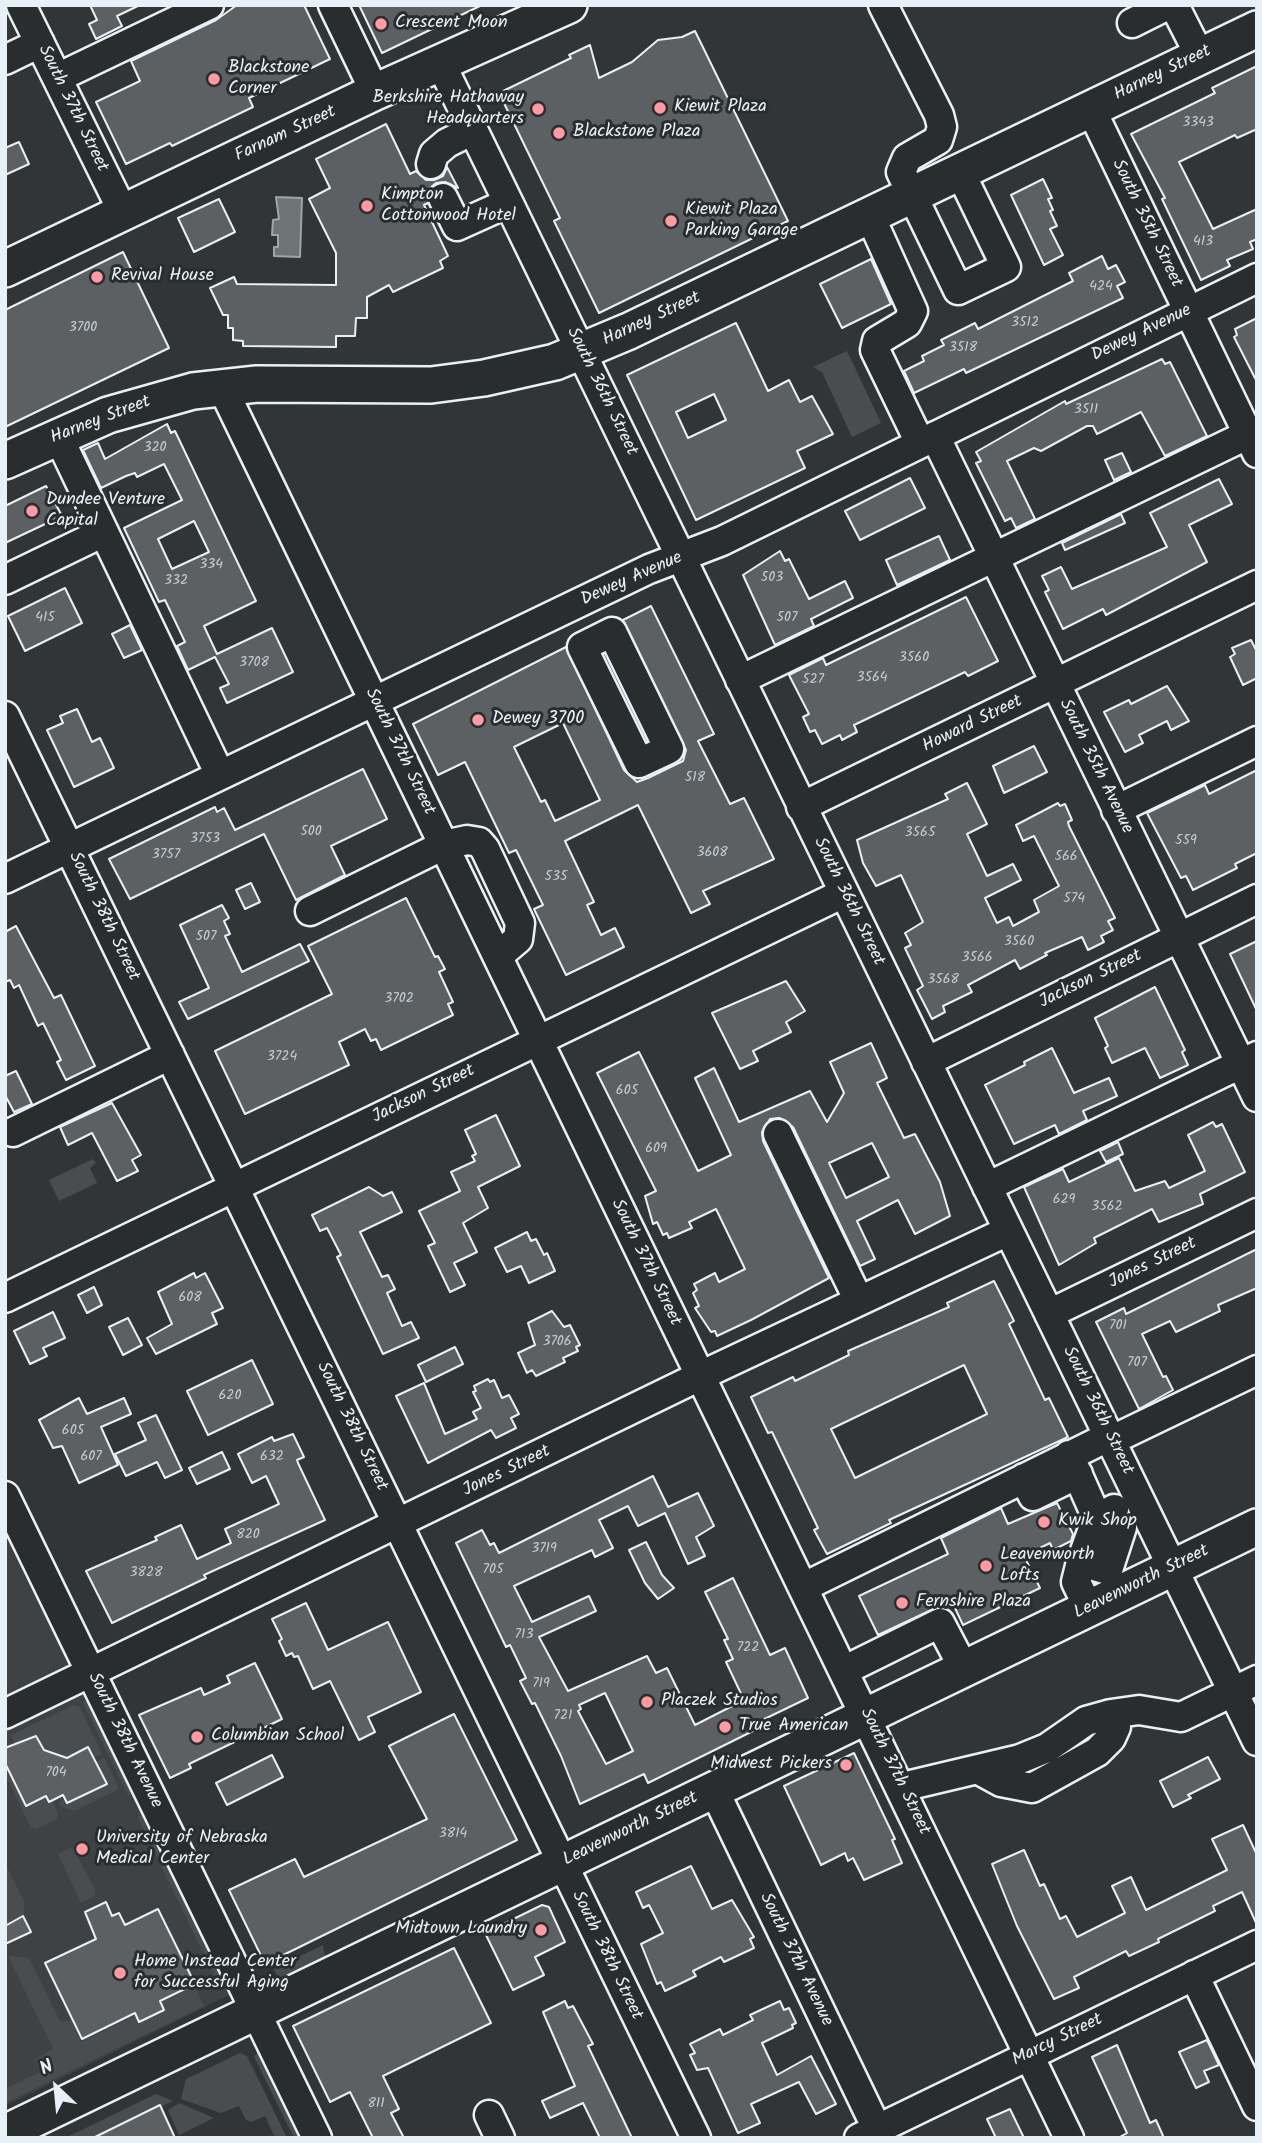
<!DOCTYPE html>
<style>
body{margin:0}
#map{position:relative;width:1262px;height:2143px;overflow:hidden;background:#323536;font-family:Kalam,sans-serif}
canvas{display:block}
.frame{position:absolute;inset:0;border:7px solid #e8f1f8;pointer-events:none}
.north{position:absolute;left:21px;top:2052px;width:70px;height:70px;-webkit-text-stroke:5px #2a2d2e;paint-order:stroke;rotate:334deg;font-size:19px;font-weight:700;line-height:28px;text-align:center;color:#e8f1f8}
.north::after{content:'';display:block;margin:auto;width:24px;height:32px;background:#e8f1f8;clip-path:polygon(50% 0,100% 100%,50% 72%,0 100%)}
</style>
<div id="map">
<canvas width="1262" height="2143"></canvas>
<div class="frame"></div>
<div class="north">N</div>
</div>
<script>
const ctx = document.querySelector('canvas').getContext('2d');
ctx.lineJoin = 'round';
function fillPath(path, color) { ctx.fillStyle = color; ctx.fill(path, 'evenodd'); }
const poly = rows => new Path2D(rows.map(r => 'M' + r).join(''));
function trace(path, color, width, dash) { ctx.strokeStyle = color; ctx.lineWidth = width; ctx.lineCap = dash ? 'butt' : 'round'; ctx.setLineDash(dash || []); ctx.stroke(path); }
function label(font, color, halo, rows, align = 'center') {
  ctx.font = font + ' Kalam,sans-serif'; ctx.lineWidth = 6; ctx.setLineDash([]); ctx.textBaseline = 'middle'; ctx.strokeStyle = halo; ctx.fillStyle = color; for (const [text, x, y, turn = 0] of rows) {
    ctx.save(); ctx.translate(x, y); ctx.rotate((+turn || 0) * Math.PI / 180); ctx.textAlign = isNaN(turn) ? turn : align; if (halo) ctx.strokeText(text, 0, 0); ctx.fillText(text, 0, 0); ctx.restore();
  }
}
fillPath(poly([
 [5,1533,231,1994,5,2106]
]), '#3f4244');
fillPath(poly([
 [847,351,881,423,852,437,822,372,813,367],
 [93,1159,96,1163,90,1168,97,1183,59,1201,49,1180],
 [88,1699,131,1788,129,1797,83,1703],
 [74,1705,80,1707,102,1754,93,1758,88,1748,56,1764,38,1739,26,1738,15,1744,11,1735],
 [104,1758,119,1789,74,1811,60,1806,58,1802,65,1799,67,1803,106,1783,96,1762],
 [5,1763,49,1801,52,1800,58,1814,57,1819,36,1829,31,1828,5,1774],
 [142,1815,224,1980,222,1982,217,1981,140,1822,138,1816],
 [72,1847,95,1889,95,1896,81,1903,58,1854],
 [5,1863,24,1901,24,1916,5,1925],
 [323,1945,325,1956,278,1978,274,1969],
 [8,1956,29,1958,60,2021,71,2021,81,2042,194,1986,204,2006,5,2103,5,2089,40,2072,36,2059,53,2049],
 [259,2051,301,2138,294,2138,254,2057],
 [240,2053,247,2056,287,2138,275,2138,265,2116,251,2122,246,2120,239,2106,221,2113,181,2099,186,2079],
 [156,2094,173,2101,93,2138,65,2138],
 [179,2103,205,2114,214,2118,179,2135,168,2110]
]), '#494d4f');
const water = poly([
 [276,197,302,198,300,257,274,256,274,247,278,247,278,235,272,235,273,220,279,219,276,197]
]);
fillPath(water, '#6e7376');
trace(water, '#9fa5aa', 2);
const building = poly([
 [90,5,140,5,117,16,122,26,96,39,89,24,97,20,90,5],
 [237,5,304,5,330,59,249,98,253,107,172,146,170,143,126,164,96,102,140,81,131,61,216,20,237,5],
 [359,5,482,5,382,53,359,5],
 [695,31,788,221,599,313,554,221,560,218,499,93,571,58,569,55,590,45,599,78,632,62,658,40,682,37,695,31],
 [1257,66,1257,129,1237,138,1235,135,1179,162,1213,229,1257,209,1257,239,1250,242,1253,249,1227,260,1230,266,1201,280,1162,199,1165,198,1131,134,1215,93,1212,88,1257,66],
 [386,124,410,174,416,171,426,180,434,180,443,176,447,167,458,188,445,182,436,183,429,189,428,203,424,205,448,256,440,261,443,268,393,292,389,285,367,297,367,318,356,318,355,336,336,336,336,347,243,346,243,341,233,340,233,328,228,328,228,315,223,315,210,288,234,277,237,284,336,285,336,253,309,199,330,188,316,159,386,124],
 [19,142,29,164,5,175,5,148,19,142],
 [1043,179,1052,198,1048,199,1053,210,1050,211,1057,226,1050,229,1063,255,1044,265,1011,195,1043,179],
 [219,199,235,232,194,252,178,218,219,199],
 [123,252,169,348,5,427,5,310,123,252],
 [1102,256,1108,269,1116,265,1125,282,1117,286,1123,298,966,373,964,369,914,393,904,371,924,361,922,356,944,345,941,340,975,323,978,329,1073,281,1069,273,1102,256],
 [871,259,891,304,842,328,820,284,871,259],
 [1257,318,1257,382,1234,337,1237,335,1235,329,1257,318],
 [736,323,768,391,789,380,800,402,812,396,833,434,797,451,805,468,696,520,627,375,736,323],
 [714,394,726,420,688,438,676,412,714,394],
 [1162,359,1165,364,1170,362,1207,436,1165,456,1141,412,1097,434,1093,426,1087,426,1041,451,1034,448,1007,461,1035,519,1016,528,1011,518,1005,521,976,463,981,461,976,452,1065,401,1066,404,1162,359],
 [167,424,171,433,175,431,256,601,204,626,217,654,272,628,293,672,227,703,220,688,229,684,215,657,188,670,177,646,185,642,165,600,159,602,124,528,182,500,164,464,137,477,135,473,126,476,101,488,83,450,98,443,105,459,167,424],
 [194,521,209,552,172,569,158,539,194,521],
 [1122,453,1131,472,1114,480,1105,460,1122,453],
 [910,478,925,508,860,540,845,511,910,478],
 [1219,479,1232,504,1189,525,1207,562,1106,615,1103,609,1063,629,1045,592,1049,590,1042,576,1061,567,1072,589,1167,547,1150,513,1219,479],
 [46,486,62,516,5,543,5,506,46,486],
 [1121,514,1125,523,1065,550,1062,543,1121,514],
 [939,536,950,560,897,585,886,560,939,536],
 [780,551,785,561,789,559,809,599,845,581,853,598,811,619,814,626,775,645,743,575,780,551],
 [65,588,82,623,25,651,8,616,65,588],
 [966,597,998,661,968,676,965,672,854,725,857,732,842,740,840,735,822,744,815,730,810,732,803,717,809,714,789,675,823,658,826,665,966,597],
 [651,606,714,734,698,741,730,804,744,798,774,859,703,891,710,904,691,913,638,805,565,841,594,902,587,905,601,935,615,928,624,947,566,975,534,909,543,905,516,850,509,853,465,762,438,775,413,724,566,647,624,770,637,782,648,778,683,761,686,750,623,620,651,606],
 [563,723,600,800,555,821,545,800,541,802,514,747,563,723],
 [130,625,142,650,124,658,112,634,130,625],
 [1251,640,1257,652,1257,678,1243,685,1230,657,1235,654,1232,648,1251,640],
 [1167,686,1189,721,1171,730,1167,721,1139,735,1143,743,1125,752,1104,712,1129,700,1131,704,1167,686],
 [77,709,92,742,100,738,114,768,74,787,47,730,63,723,60,716,77,709],
 [1034,746,1047,772,1004,793,993,766,1034,746],
 [363,769,387,819,331,846,345,875,296,900,264,834,130,899,109,859,215,807,217,812,224,808,235,830,363,769],
 [1257,770,1257,853,1235,864,1237,868,1193,890,1186,876,1181,878,1147,813,1205,785,1209,794,1257,770],
 [967,783,987,824,967,834,987,876,1013,864,1021,880,985,898,997,923,1009,917,1013,926,1039,912,1034,900,1059,886,1034,836,1023,841,1016,825,1058,803,1060,806,1065,804,1072,820,1068,822,1069,826,1115,918,1108,921,1113,930,1101,936,1104,942,1088,950,1082,937,1045,953,1047,955,1020,969,1015,960,968,985,972,992,943,1006,945,1012,932,1019,917,990,923,986,905,948,911,945,905,933,923,922,901,875,876,886,863,863,857,840,948,799,945,794,967,783],
 [251,883,260,902,245,909,236,890,251,883],
 [406,898,435,957,438,956,445,969,439,972,453,1002,448,1004,453,1015,381,1050,376,1039,371,1041,365,1029,339,1042,349,1065,245,1114,215,1051,332,994,308,946,406,898],
 [222,905,229,918,224,921,230,934,225,936,242,972,300,944,309,961,188,1019,179,1002,209,988,180,925,222,905],
 [16,926,54,998,61,995,95,1066,66,1080,57,1062,61,1060,43,1023,38,1026,19,985,14,988,10,980,5,982,5,932,16,926],
 [1257,941,1257,1011,1230,954,1257,941],
 [786,981,805,1011,786,1022,791,1032,753,1051,758,1061,740,1069,712,1013,786,981],
 [1155,987,1185,1050,1182,1052,1188,1065,1160,1078,1145,1048,1112,1063,1105,1048,1108,1046,1095,1018,1155,987],
 [871,1043,887,1078,877,1083,904,1138,915,1134,940,1182,950,1216,915,1234,898,1200,857,1221,875,1259,860,1266,793,1127,780,1118,770,1119,762,1132,763,1141,829,1278,751,1320,717,1336,715,1331,711,1332,695,1308,699,1306,693,1293,697,1290,694,1284,715,1273,719,1282,745,1269,716,1209,689,1222,692,1228,669,1238,667,1233,663,1235,657,1222,653,1224,645,1196,656,1191,597,1073,639,1052,698,1171,731,1155,695,1078,714,1068,739,1122,810,1091,827,1122,844,1093,830,1062,871,1043],
 [872,1143,889,1177,846,1198,829,1163,872,1143],
 [1052,1048,1074,1093,1109,1078,1117,1096,1083,1111,1087,1120,1059,1134,1055,1125,1014,1144,985,1085,1025,1065,1024,1062,1052,1048],
 [16,1071,32,1104,14,1112,5,1095,5,1076,16,1071],
 [112,1103,141,1155,132,1160,138,1171,117,1181,92,1133,68,1145,60,1127,112,1103],
 [496,1115,520,1166,478,1187,488,1208,463,1223,477,1252,454,1263,465,1285,450,1292,428,1246,435,1243,419,1211,460,1191,451,1172,475,1161,472,1156,476,1154,465,1130,496,1115],
 [1213,1122,1216,1127,1222,1124,1245,1172,1200,1194,1203,1204,1159,1222,1152,1209,1094,1238,1096,1243,1059,1265,1024,1187,1063,1169,1069,1182,1119,1158,1135,1191,1165,1181,1169,1188,1205,1171,1188,1135,1213,1122],
 [1118,1142,1123,1154,1106,1162,1100,1151,1118,1142],
 [369,1187,383,1196,392,1192,402,1212,360,1232,382,1277,388,1275,395,1289,387,1293,402,1326,411,1322,419,1338,383,1354,337,1257,341,1255,327,1228,320,1231,312,1215,369,1187],
 [527,1232,531,1241,536,1239,544,1255,547,1253,555,1271,529,1283,521,1266,507,1272,495,1248,527,1232],
 [1257,1249,1257,1288,1218,1305,1220,1311,1176,1332,1170,1321,1142,1334,1163,1377,1166,1376,1173,1390,1139,1409,1096,1322,1124,1308,1126,1314,1257,1249],
 [194,1273,196,1278,205,1273,223,1308,212,1313,217,1324,156,1354,147,1338,172,1324,158,1292,194,1273],
 [994,1281,1014,1321,1009,1324,1045,1400,1049,1398,1068,1437,889,1520,891,1523,827,1554,814,1530,818,1528,772,1432,768,1433,751,1397,793,1377,795,1381,849,1355,848,1351,949,1307,947,1303,994,1281],
 [964,1365,987,1414,855,1478,831,1429,964,1365],
 [94,1287,102,1305,87,1313,78,1295,94,1287],
 [552,1311,564,1327,570,1325,580,1345,576,1347,578,1351,563,1358,565,1362,536,1376,532,1370,527,1373,518,1353,535,1345,528,1323,552,1311],
 [53,1312,65,1338,43,1348,47,1356,30,1364,14,1331,53,1312],
 [128,1318,142,1345,123,1355,109,1327,128,1318],
 [455,1347,463,1364,426,1382,418,1365,455,1347],
 [252,1360,273,1404,208,1435,187,1391,252,1360],
 [488,1379,490,1382,494,1380,502,1398,509,1395,519,1414,511,1418,516,1428,496,1438,491,1430,428,1463,396,1396,424,1383,445,1434,477,1419,473,1412,481,1408,473,1392,476,1391,474,1386,488,1379],
 [79,1398,87,1414,124,1398,131,1414,101,1427,118,1465,79,1483,62,1446,53,1448,39,1420,79,1398],
 [156,1415,182,1470,165,1478,157,1462,126,1476,115,1454,146,1440,138,1423,156,1415],
 [293,1434,304,1457,297,1460,298,1463,325,1520,204,1575,206,1578,112,1623,86,1571,157,1540,155,1537,181,1525,197,1559,231,1543,225,1529,279,1504,266,1476,252,1483,238,1454,272,1437,274,1441,293,1434],
 [222,1452,230,1469,197,1484,189,1468,222,1452],
 [653,1476,668,1507,698,1493,714,1526,696,1537,705,1556,688,1564,665,1513,638,1526,628,1506,599,1520,613,1548,595,1557,592,1550,514,1586,532,1622,589,1596,596,1611,539,1637,568,1691,647,1656,656,1673,667,1668,695,1725,744,1700,726,1662,733,1659,724,1640,728,1639,705,1592,733,1578,770,1655,785,1648,808,1698,752,1725,755,1730,648,1783,644,1774,580,1804,561,1756,535,1703,532,1704,520,1681,526,1678,510,1645,506,1647,456,1543,482,1530,490,1545,494,1543,499,1553,653,1476],
 [605,1693,633,1751,606,1764,578,1711,581,1709,579,1705,605,1693],
 [1057,1503,1073,1534,1071,1541,1053,1550,1050,1543,1024,1556,1040,1588,963,1625,954,1606,940,1606,878,1635,859,1596,948,1554,941,1538,1001,1508,1008,1524,1057,1503],
 [646,1542,662,1575,674,1588,658,1599,645,1583,629,1550,646,1542],
 [306,1603,328,1650,388,1622,421,1692,368,1717,375,1732,359,1740,330,1681,313,1689,298,1656,294,1657,292,1653,286,1656,279,1641,282,1639,272,1619,306,1603],
 [255,1663,282,1719,189,1764,191,1768,170,1778,139,1715,201,1688,204,1695,230,1683,227,1676,255,1663],
 [454,1714,517,1840,265,1964,229,1890,295,1859,304,1877,427,1819,389,1746,454,1714],
 [36,1736,44,1750,67,1758,88,1747,107,1784,67,1803,63,1795,49,1802,46,1796,26,1806,5,1763,5,1748,36,1736],
 [854,1753,895,1839,892,1840,902,1863,864,1880,853,1858,848,1861,845,1853,821,1865,784,1786,854,1753],
 [272,1755,283,1777,227,1805,216,1783,272,1755],
 [1208,1757,1220,1779,1188,1795,1191,1798,1173,1807,1160,1781,1208,1757],
 [1243,1825,1257,1855,1257,1925,1242,1892,1213,1906,1215,1911,1158,1939,1159,1942,1129,1956,1126,1951,1074,1977,1079,1988,1054,1999,1017,1926,992,1864,1024,1850,1040,1886,1044,1884,1060,1919,1066,1916,1077,1937,1125,1913,1112,1886,1131,1877,1146,1910,1227,1870,1212,1839,1243,1825],
 [691,1866,712,1909,732,1900,754,1937,750,1939,754,1948,724,1962,721,1957,693,1971,696,1976,665,1991,661,1982,657,1984,641,1944,663,1933,649,1905,643,1908,636,1892,691,1866],
 [106,1902,112,1916,119,1913,125,1925,158,1909,195,1984,160,2001,164,2010,139,2022,135,2013,82,2039,45,1963,96,1939,85,1912,106,1902],
 [542,1905,549,1907,565,1942,535,1957,544,1975,513,1990,485,1933,542,1905],
 [23,1916,31,1932,5,1944,5,1926,23,1916],
 [454,1948,491,2023,383,2076,399,2109,391,2113,404,2138,373,2138,350,2092,330,2102,293,2026,454,1948],
 [565,2001,568,2008,573,2006,593,2044,588,2046,632,2138,600,2138,583,2103,550,2118,542,2101,575,2086,543,2012,565,2001],
 [780,2001,784,2010,789,2008,796,2023,792,2025,793,2028,762,2043,777,2075,811,2056,836,2104,816,2114,799,2082,751,2104,760,2123,738,2133,708,2068,697,2070,690,2055,695,2053,690,2044,720,2029,723,2035,753,2020,750,2015,780,2001],
 [1207,2040,1219,2065,1204,2071,1209,2082,1196,2088,1179,2052,1207,2040],
 [1117,2045,1150,2123,1156,2120,1164,2138,1118,2138,1127,2133,1092,2057,1117,2045],
 [160,2105,175,2138,93,2138,160,2105],
 [1010,2109,1024,2138,996,2138,987,2119,1010,2109]
]);
fillPath(building, '#5c6063');
trace(building, '#e8f1f8', 2);
const minor = poly([
 [21,5,123,212],
 [333,5,375,92],
 [883,5,939,115,942,127,938,140,907,158,901,172,958,290,1006,267,960,172],
 [1174,5,1200,56],
 [1132,23,1168,5],
 [5,60,40,43],
 [440,62,1257,1741],
 [57,78,209,5],
 [1091,109,1257,453],
 [431,164,434,154,447,143,473,130],
 [443,198,457,226,508,203],
 [870,216,913,311,907,323,877,341,875,350,920,443],
 [222,387,1069,2138],
 [58,436,220,775],
 [935,436,1257,1097],
 [5,580,104,532],
 [612,632,669,749,639,763,582,647,612,632],
 [740,680,1257,430],
 [5,716,696,2138],
 [801,807,1257,585],
 [1116,810,1257,741],
 [5,879,649,569,722,541,1257,278],
 [310,911,444,845,467,840,479,842,485,849,520,923,518,939,498,956],
 [926,1062,1257,899],
 [13,1132,170,1055],
 [778,1134,859,1301],
 [987,1187,1257,1056],
 [5,1298,844,893],
 [1049,1314,1257,1213],
 [1112,1440,1257,1370],
 [1069,1455,1097,1518,1114,1509],
 [1024,1478,1033,1496,1078,1474],
 [5,1496,317,2138],
 [1097,1518,1122,1527,1108,1570,1081,1562,1097,1518],
 [1081,1562,1076,1582,1089,1609],
 [804,1587,1110,1436],
 [845,1670,940,1623,964,1669],
 [5,1714,700,1376,1008,1231],
 [979,1770,1001,1782,1032,1788,1097,1752,1111,1738,1116,1727,1114,1714],
 [902,1787,1020,1759,1047,1748,1086,1721,1111,1714,1139,1710,1181,1717,1257,1680],
 [714,1790,877,2129],
 [1194,1975,1257,2106],
 [489,2115,500,2138],
 [859,2138,1257,1945]
]);
const major = poly([
 [5,269,375,92,569,5],
 [5,461,108,415,193,391,257,384,431,385,484,378,555,362,629,331,1257,29],
 [5,2133,1257,1527]
]);
trace(minor, '#e8f1f8', 33);
trace(major, '#e8f1f8', 40);
trace(minor, '#2a2d2e', 28);
trace(major, '#2a2d2e', 35);
for (const [x, y, r, color] of [
 [381,24,7,"#ff9aa2"],
 [214,79,7,"#ff9aa2"],
 [660,108,7,"#ff9aa2"],
 [538,109,7,"#ff9aa2"],
 [559,133,7,"#ff9aa2"],
 [367,206,7,"#ff9aa2"],
 [671,221,7,"#ff9aa2"],
 [97,277,7,"#ff9aa2"],
 [32,511,7,"#ff9aa2"],
 [478,720,7,"#ff9aa2"],
 [1044,1522,7,"#ff9aa2"],
 [986,1566,7,"#ff9aa2"],
 [902,1603,7,"#ff9aa2"],
 [647,1702,7,"#ff9aa2"],
 [725,1727,7,"#ff9aa2"],
 [197,1737,7,"#ff9aa2"],
 [846,1765,7,"#ff9aa2"],
 [82,1849,7,"#ff9aa2"],
 [541,1930,7,"#ff9aa2"],
 [120,1973,7,"#ff9aa2"]
]) { const dot = new Path2D(); dot.arc(x, y, r, 0, 2 * Math.PI); ctx.fillStyle = color; ctx.fill(dot); trace(dot, '#2a2d2e', 2.5); }
label('14px', '#c5cdd3', null, [
 ["3343",1198,124],
 ["413",1203,243],
 ["424",1101,288],
 ["3512",1025,324],
 ["3700",83,329],
 ["3518",963,349],
 ["3511",1086,411],
 ["320",155,449],
 ["334",211,566],
 ["503",772,579],
 ["332",176,582],
 ["415",45,619],
 ["507",787,619],
 ["3560",914,659],
 ["3708",254,664],
 ["3564",872,679],
 ["527",813,681],
 ["518",695,779],
 ["500",311,833],
 ["3565",920,834],
 ["3753",205,840],
 ["559",1186,842],
 ["3608",712,854],
 ["3757",166,856],
 ["566",1066,858],
 ["535",556,878],
 ["574",1074,900],
 ["507",206,938],
 ["3560",1019,943],
 ["3566",977,959],
 ["3568",943,981],
 ["3702",399,1000],
 ["3724",282,1058],
 ["605",627,1092],
 ["609",656,1150],
 ["629",1064,1201],
 ["3562",1107,1208],
 ["608",190,1299],
 ["701",1118,1327],
 ["3706",557,1343],
 ["707",1137,1364],
 ["620",230,1397],
 ["605",73,1432],
 ["607",91,1458],
 ["632",272,1458],
 ["820",248,1536],
 ["3719",544,1550],
 ["705",493,1571],
 ["3828",146,1574],
 ["713",524,1636],
 ["722",748,1649],
 ["719",541,1685],
 ["721",563,1717],
 ["704",56,1774],
 ["3814",453,1835],
 ["811",376,2105]
]);
label('18px', '#e8f1f8', '#2a2d2e', [
 ["Crescent Moon",395,24],
 ["Blackstone",228,69],
 ["Corner",228,90],
 ["Berkshire Hathaway",524,99,"right"],
 ["Headquarters",524,120,"right"],
 ["Kiewit Plaza",674,108],
 ["Blackstone Plaza",573,133],
 ["Kimpton",381,196],
 ["Cottonwood Hotel",381,217],
 ["Kiewit Plaza",685,211],
 ["Parking Garage",685,232],
 ["Revival House",111,277],
 ["Dundee Venture",46,501],
 ["Capital",46,522],
 ["Dewey 3700",492,720],
 ["Kwik Shop",1058,1522],
 ["Leavenworth",1000,1556],
 ["Lofts",1000,1577],
 ["Fernshire Plaza",916,1603],
 ["Placzek Studios",661,1702],
 ["True American",739,1727],
 ["Columbian School",211,1737],
 ["Midwest Pickers",832,1765,"right"],
 ["University of Nebraska",96,1839],
 ["Medical Center",96,1860],
 ["Midtown Laundry",527,1930,"right"],
 ["Home Instead Center",134,1963],
 ["for Successful Aging",134,1984]
], 'left');
label('18px', '#e8f1f8', '#2a2d2e', [
 ["Harney Street",1163,74,-26],
 ["South 37th Street",72,109,64],
 ["Farnam Street",286,135,-25],
 ["South 35th Street",1146,224,64],
 ["Harney Street",652,320,-25],
 ["Dewey Avenue",1142,334,-26],
 ["South 36th Street",601,392,64],
 ["Harney Street",101,421,-21],
 ["Dewey Avenue",632,580,-24],
 ["Howard Street",973,725,-26],
 ["South 37th Street",399,752,64],
 ["South 35th Avenue",1095,767,64],
 ["South 36th Street",848,902,64],
 ["South 38th Street",103,917,64],
 ["Jackson Street",1091,980,-26],
 ["Jackson Street",424,1095,-26],
 ["South 37th Street",645,1263,64],
 ["Jones Street",1153,1264,-26],
 ["South 36th Street",1097,1411,64],
 ["South 38th Street",351,1427,64],
 ["Jones Street",507,1472,-26],
 ["Leavenworth Street",1142,1583,-26],
 ["South 38th Avenue",124,1741,64],
 ["South 37th Street",894,1772,64],
 ["Leavenworth Street",631,1830,-26],
 ["South 38th Street",606,1956,64],
 ["South 37th Avenue",795,1960,64],
 ["Marcy Street",1058,2041,-26]
]);
</script>
